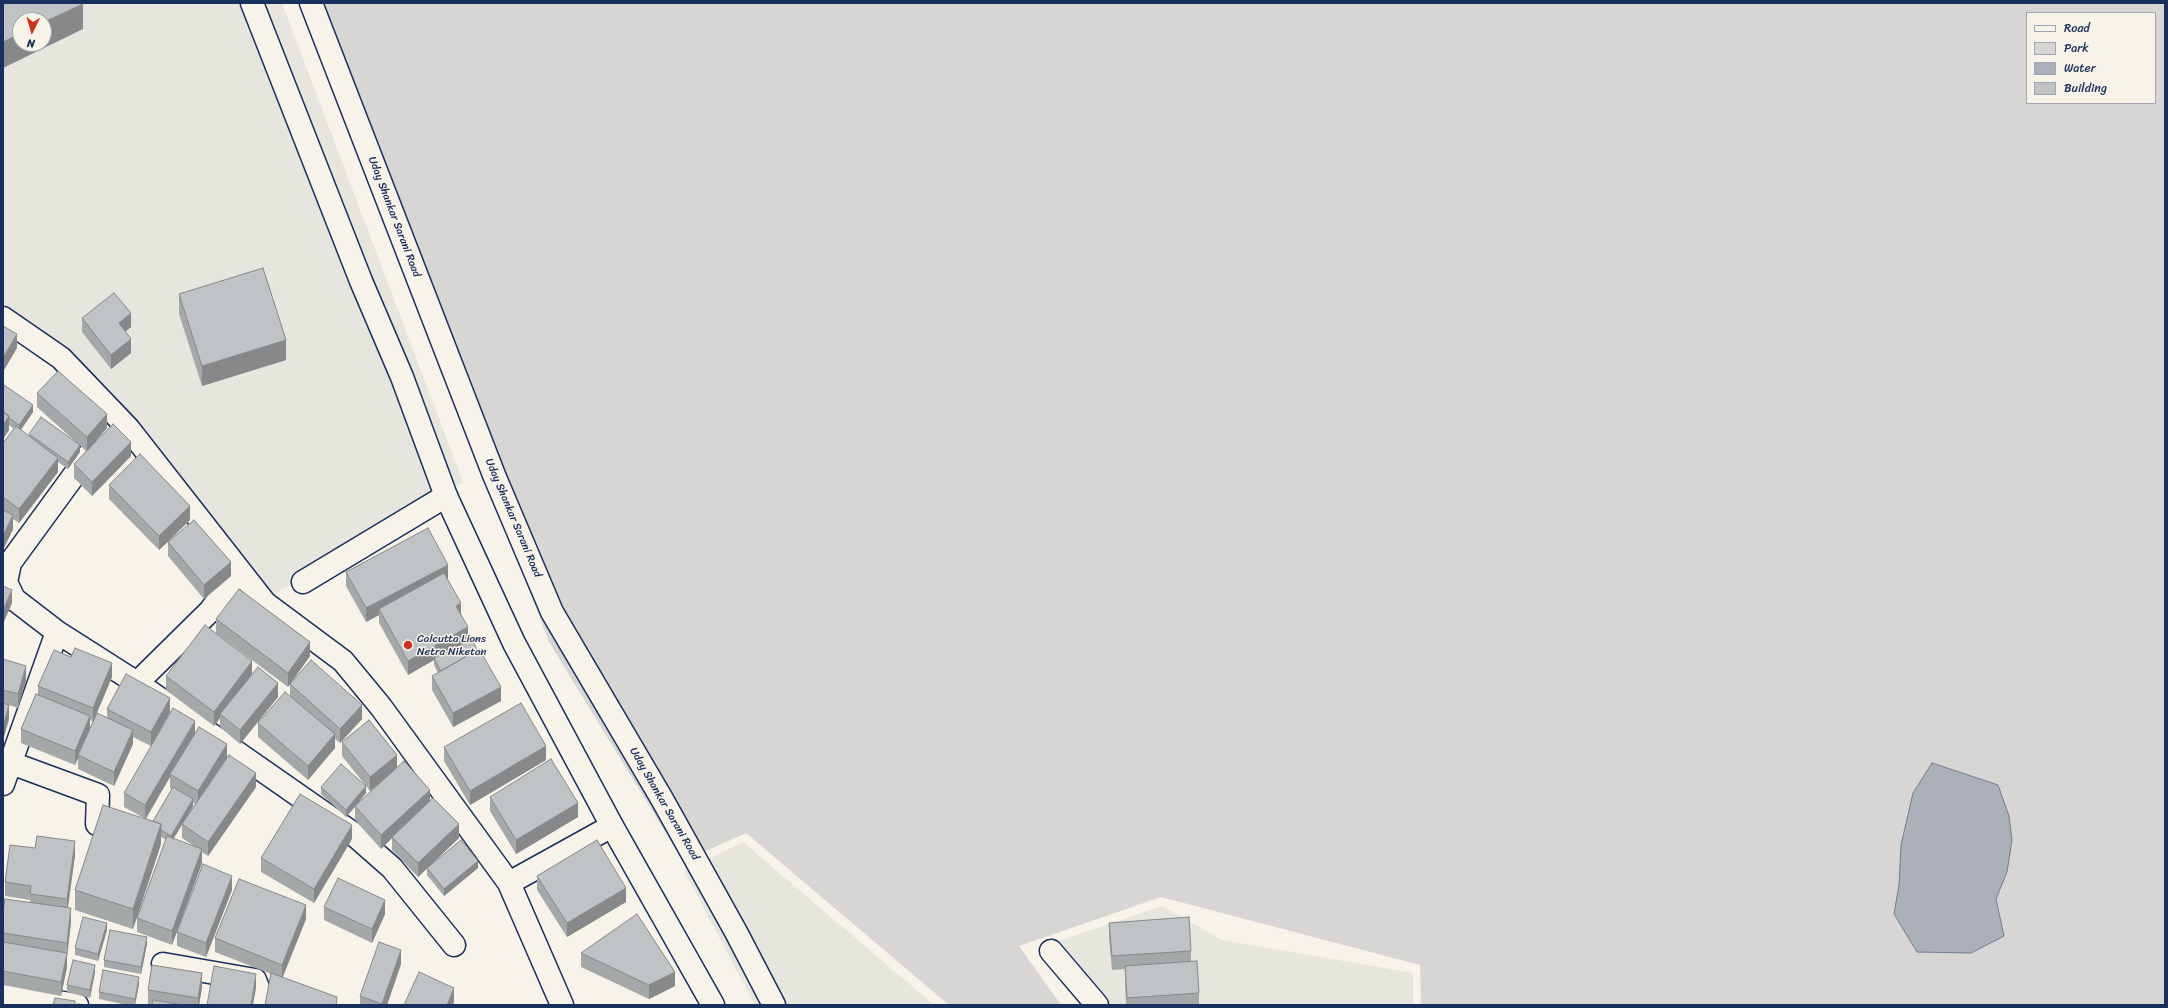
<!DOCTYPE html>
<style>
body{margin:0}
#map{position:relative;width:2168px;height:1008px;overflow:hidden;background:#f7f3e8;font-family:Sriracha,sans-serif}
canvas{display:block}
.frame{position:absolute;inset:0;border:4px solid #1b2f5e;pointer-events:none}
.legend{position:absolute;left:2026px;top:12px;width:130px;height:92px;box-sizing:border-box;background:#f7f3e8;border:1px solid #9fa5b1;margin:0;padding:5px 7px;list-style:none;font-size:12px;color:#1b2f5e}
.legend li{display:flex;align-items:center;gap:8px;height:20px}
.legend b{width:20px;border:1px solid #9fa5b1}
.north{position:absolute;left:12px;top:12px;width:40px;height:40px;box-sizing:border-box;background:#f7f3e8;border:1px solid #9fa5b1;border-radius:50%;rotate:185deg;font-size:11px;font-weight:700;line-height:16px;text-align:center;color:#1b2f5e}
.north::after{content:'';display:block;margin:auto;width:14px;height:18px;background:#c8321e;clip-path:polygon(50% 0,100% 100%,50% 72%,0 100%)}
</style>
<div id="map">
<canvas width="2168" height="1008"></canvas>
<div class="frame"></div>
<ul class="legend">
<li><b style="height:5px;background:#f7f3e8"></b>Road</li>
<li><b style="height:11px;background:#d7d6d4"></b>Park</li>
<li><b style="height:11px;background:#acb0b9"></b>Water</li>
<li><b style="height:11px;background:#c0c3c5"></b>Building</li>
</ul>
<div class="north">N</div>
</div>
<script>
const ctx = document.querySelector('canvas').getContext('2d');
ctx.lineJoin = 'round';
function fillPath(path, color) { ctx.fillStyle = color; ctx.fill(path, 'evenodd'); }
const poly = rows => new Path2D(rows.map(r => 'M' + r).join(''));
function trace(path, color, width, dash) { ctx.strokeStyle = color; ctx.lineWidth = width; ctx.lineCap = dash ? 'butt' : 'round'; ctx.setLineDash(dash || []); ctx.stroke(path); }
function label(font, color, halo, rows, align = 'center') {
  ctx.font = font + ' Sriracha,sans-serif'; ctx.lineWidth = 3; ctx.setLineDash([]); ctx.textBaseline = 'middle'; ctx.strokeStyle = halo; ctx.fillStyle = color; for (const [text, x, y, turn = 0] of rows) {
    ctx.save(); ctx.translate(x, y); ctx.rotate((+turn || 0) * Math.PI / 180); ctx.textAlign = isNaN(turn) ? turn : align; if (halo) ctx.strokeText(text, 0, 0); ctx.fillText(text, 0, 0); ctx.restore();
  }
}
fillPath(poly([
 [3,3,282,3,463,482,268,598,216,534,3,309],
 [20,20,44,20,44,44,20,44],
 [743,842,934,1005,755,1005,684,871],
 [1162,906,1222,940,1413,973,1413,1005,1110,1005,1059,941]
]), '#e6e5de');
fillPath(poly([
 [306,3,2165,3,2165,1005,1421,1005,1420,965,1161,897,1019,946,1061,1005,949,1005,746,833,683,861,549,642],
 [2027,13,2155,13,2155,103,2027,103]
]), '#d7d6d4');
const water = poly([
 [1932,763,1998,785,2009,816,2012,840,2007,872,1996,899,2004,936,1971,953,1917,952,1894,914,1899,885,1901,845,1913,793,1932,763]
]);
fillPath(water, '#acb0b9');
trace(water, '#727c95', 1);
const minor = poly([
 [3,318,61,358,128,428,265,603,343,661,381,707,509,883,612,826],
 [91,452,10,563,6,582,14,599,57,632,137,683,351,832,392,868,454,945],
 [303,582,446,496],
 [137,683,210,611,240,571],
 [3,760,98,795,97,824],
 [3,784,57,632],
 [509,883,562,1005],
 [1051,951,1097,1005],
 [163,964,255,980,260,993,259,1005],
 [3,994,77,1005]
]);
const tertiary = poly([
 [252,3,361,281,402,377,446,496,514,643,612,826,713,1005],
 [311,3,494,475,552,612,662,799,736,932,774,1005]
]);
trace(minor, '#1b2f5e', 25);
trace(tertiary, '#1b2f5e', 25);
trace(minor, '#f7f3e8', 22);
trace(tertiary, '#f7f3e8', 22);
fillPath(poly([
 [179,294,286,360,202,386,179,314],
 [82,318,131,327,125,331,131,353,111,369,82,332],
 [3,386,33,412,21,430,29,436,29,434,80,452,68,469,58,462,58,472,19,523,13,519,13,529,3,550,3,443,14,429,9,425,9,430,3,439],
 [37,393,107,428,95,442,131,456,92,496,74,478,74,464,86,451,37,407],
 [109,485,190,520,168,542,231,576,204,599,168,556,168,542,159,550,109,499],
 [346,572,448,579,447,579,461,614,468,640,501,701,453,727,432,690,432,676,438,673,434,665,434,660,408,675,379,623,379,615,366,622,346,586],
 [216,619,310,656,288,687,216,633],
 [3,659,26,680,18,708,9,705,9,719,3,740],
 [252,674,278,697,240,744,220,727,220,718,214,726,166,690,166,676],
 [112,677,93,722,90,720,90,729,107,718,107,709,170,712,151,746,133,737,133,744,114,786,78,769,78,758,75,765,21,743,21,729,38,695,38,686],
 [290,684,362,719,340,743,335,739,335,748,308,780,258,737,258,723,290,696],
 [195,734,227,757,256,787,208,856,202,852,202,863,172,945,137,932,137,918,166,840,161,837,161,844,133,929,75,910,75,890,144,818,124,807,124,793],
 [170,777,170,788,172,789,153,821,146,819],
 [193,802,195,804,187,816,193,806],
 [182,825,182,838,194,846,173,839],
 [342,742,397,767,430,801,459,838,418,877,392,850,392,838,381,849,355,820,355,807,346,817,321,794,321,787,366,793,359,802,383,780,370,791,342,756],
 [444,747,546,760,470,805,444,761],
 [490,797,578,817,516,854,490,811],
 [352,839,314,903,261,872,261,858],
 [75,855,68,908,71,922,67,956,67,967,61,996,3,985,3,911,30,902,30,900,5,896,5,882],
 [427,868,478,868,444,896,427,875],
 [537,876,626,902,567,937,537,890],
 [232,890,206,957,177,946,177,932],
 [324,907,385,914,372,943,324,920],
 [306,919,282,977,337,1005,271,974,215,952,215,938],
 [1109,923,1191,951,1191,962,1199,993,1199,1005,1126,1005,1125,980,1125,969,1112,970,1109,937],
 [107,930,98,961,75,955,75,948],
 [147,944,141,974,104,967,104,960],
 [581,953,675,986,649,999,581,967],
 [401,964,387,1005,360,1005,360,996],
 [95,972,90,998,67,992,67,985],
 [139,984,135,1005,127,1005,99,999,99,992],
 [202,987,199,1005,152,1005,152,1004,148,1004,148,990]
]), '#a5a8a9');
fillPath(poly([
 [83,4,83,29,3,68,3,42,20,34,20,44,44,44,44,22],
 [131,313,131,327,119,337,119,323],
 [17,334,17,348,3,372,3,358],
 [131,339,131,353,111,369,111,355],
 [286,340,286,360,202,386,202,366],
 [33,405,33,412,19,432,19,425],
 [107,414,107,428,87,451,87,437],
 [9,416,9,430,3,439,3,425],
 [131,442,131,456,92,496,92,482],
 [80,445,80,452,68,469,68,462],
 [58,458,58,472,19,523,19,509],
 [190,506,190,520,159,550,159,536],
 [13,515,13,529,3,550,3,536],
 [231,562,231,576,204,599,204,585],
 [448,565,448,579,382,614,379,609,379,615,366,622,366,608],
 [12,590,12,603,3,624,3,610],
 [461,603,461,617,456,606],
 [468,627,468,641,434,658,434,660,408,675,408,661],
 [310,642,310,656,288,687,288,673],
 [252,661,252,675,220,714,220,718,214,726,214,712],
 [112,663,112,677,93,722,93,708],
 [26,666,26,680,18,708,18,694],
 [278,683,278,697,240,744,240,730],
 [501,687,501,701,453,727,453,713],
 [170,698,170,712,151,746,151,732],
 [9,705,9,719,3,740,3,727],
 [362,705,362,719,340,743,340,729],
 [90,716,90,730,78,755,78,758,75,765,75,751],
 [195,721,195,735,170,774,170,777,145,819,145,805],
 [133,730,133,744,114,786,114,772],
 [335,734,335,748,308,780,308,766],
 [227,744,227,758,198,805,198,791],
 [546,746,546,760,470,805,470,791],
 [397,755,397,768,370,791,370,777],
 [256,773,256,787,208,856,208,842],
 [366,786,366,793,346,817,346,810],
 [430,790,430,804,392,837,392,838,381,849,381,835],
 [193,799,193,806,171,843,171,836],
 [578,803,578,817,516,854,516,840],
 [161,824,161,844,133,929,133,909],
 [459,824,459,838,418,877,418,863],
 [352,825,352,839,314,903,314,889],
 [75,841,75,855,67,913,67,899],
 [202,849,202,863,172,945,172,931],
 [478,861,478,868,444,896,444,889],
 [232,876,232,890,206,957,206,943],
 [626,888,626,902,567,937,567,923],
 [385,900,385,914,372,943,372,929],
 [306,905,306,919,282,979,282,965],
 [71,908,71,922,67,957,67,943],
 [107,923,107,930,98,961,98,954],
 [147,937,147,944,141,974,141,967],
 [401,950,401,964,387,1005,382,1005],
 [67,953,67,967,61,996,61,982],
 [95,965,95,972,90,998,90,990],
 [675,972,675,986,649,999,649,985],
 [202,973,202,987,199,1005,198,1005,198,998],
 [256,974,256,988,253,1005,251,1005],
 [139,977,139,984,135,1005,135,999],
 [454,988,454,1002,453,1005,447,1005]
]), '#86888a');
const building = poly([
 [3,3,82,3,83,4,44,22,44,20,20,20,20,34,3,42,3,3],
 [263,268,286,340,202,366,179,294,263,268],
 [114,293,131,313,119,323,131,339,111,355,82,318,114,293],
 [3,326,17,334,3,358,3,326],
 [58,371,107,414,87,437,37,393,58,371],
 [4,385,33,405,19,425,9,418,9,416,3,412,3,386,4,385],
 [3,412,9,416,3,425,3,412],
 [41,417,80,445,68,462,29,434,41,417],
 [113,424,131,442,92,482,74,464,113,424],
 [16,426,58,458,19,509,3,497,3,443,16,426],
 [140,454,190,506,159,536,109,485,140,454],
 [3,510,13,515,3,536,3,510],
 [194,520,231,562,204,585,168,542,194,520],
 [428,528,448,565,366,608,346,572,428,528],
 [444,573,461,603,456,606,468,627,408,661,379,609,444,573],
 [3,586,12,590,3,610,3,586],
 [239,589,310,642,288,673,216,619,239,589],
 [205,625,252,661,214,712,166,676,205,625],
 [472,639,477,650,441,671,434,658,472,639],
 [75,648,112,663,93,708,38,686,54,650,71,657,75,648],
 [479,649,501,687,453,713,432,676,479,649],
 [3,659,26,666,18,694,3,690,3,659],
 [311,660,362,705,340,729,290,684,311,660],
 [258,667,278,683,240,730,220,714,258,667],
 [126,674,170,698,151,732,107,709,126,674],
 [285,692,335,734,308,766,258,723,285,692],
 [36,694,90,716,75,751,21,729,36,694],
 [3,703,9,705,3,727,3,703],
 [521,703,546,746,470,791,444,747,521,703],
 [173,708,195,721,145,805,124,793,173,708],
 [97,713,133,730,114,772,78,755,97,713],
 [369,720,397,755,370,777,342,742,369,720],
 [199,727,227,744,198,791,170,774,199,727],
 [229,755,256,773,208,842,182,824,229,755],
 [551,759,578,803,516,840,490,797,551,759],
 [404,761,430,790,381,835,355,806,404,761],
 [341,764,366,786,346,810,321,787,341,764],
 [173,787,193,799,171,836,161,830,161,824,153,821,173,787],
 [300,794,352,825,314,889,261,858,300,794],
 [433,798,459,824,418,863,392,837,433,798],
 [103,805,161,824,133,909,75,890,103,805],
 [37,836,75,841,67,899,30,894,31,886,5,882,10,845,35,848,37,836],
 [167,836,202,849,172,931,137,918,167,836],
 [461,840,478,861,444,889,427,868,461,840],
 [597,840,626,888,567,923,537,876,597,840],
 [203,864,232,876,206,943,177,932,203,864],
 [338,878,385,900,372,929,324,907,338,878],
 [239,879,306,905,282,965,215,938,239,879],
 [5,899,71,908,67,943,3,933,3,911,5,899],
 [637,914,675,972,649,985,581,953,637,914],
 [83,917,107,923,98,954,75,948,83,917],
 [1189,917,1191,951,1112,956,1109,923,1189,917],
 [110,930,147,937,141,967,104,960,110,930],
 [3,942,67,953,61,982,3,971,3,942],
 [379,942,401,950,382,1004,360,996,379,942],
 [73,960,95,965,90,990,67,985,73,960],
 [1197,961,1199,993,1127,998,1125,966,1197,961],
 [152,965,202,973,198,998,148,990,152,965],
 [214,966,256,974,251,1005,207,1005,214,966],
 [103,970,139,977,135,999,99,992,103,970],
 [419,972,454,988,447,1005,404,1005,419,972],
 [271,973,337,997,336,1005,265,1005,271,973],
 [55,998,75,1001,75,1005,53,1005,55,998],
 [153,1000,183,1005,152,1005,153,1000],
 [78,1004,86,1005,78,1005,78,1004]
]);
fillPath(building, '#c0c3c5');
trace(building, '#86888a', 1);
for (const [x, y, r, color] of [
 [408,645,5,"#c8321e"]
]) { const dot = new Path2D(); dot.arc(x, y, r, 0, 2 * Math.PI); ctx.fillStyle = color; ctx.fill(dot); trace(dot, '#f7f3e8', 1.5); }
label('11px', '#1b2f5e', '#f7f3e8', [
 ["Uday Shankar Sarani Road",394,217,69],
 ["Uday Shankar Sarani Road",513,518,67],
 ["Uday Shankar Sarani Road",664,804,60]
]);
label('11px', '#1b2f5e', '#f7f3e8', [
 ["Calcutta Lions",417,639],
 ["Netra Niketan",417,652]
], 'left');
</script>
